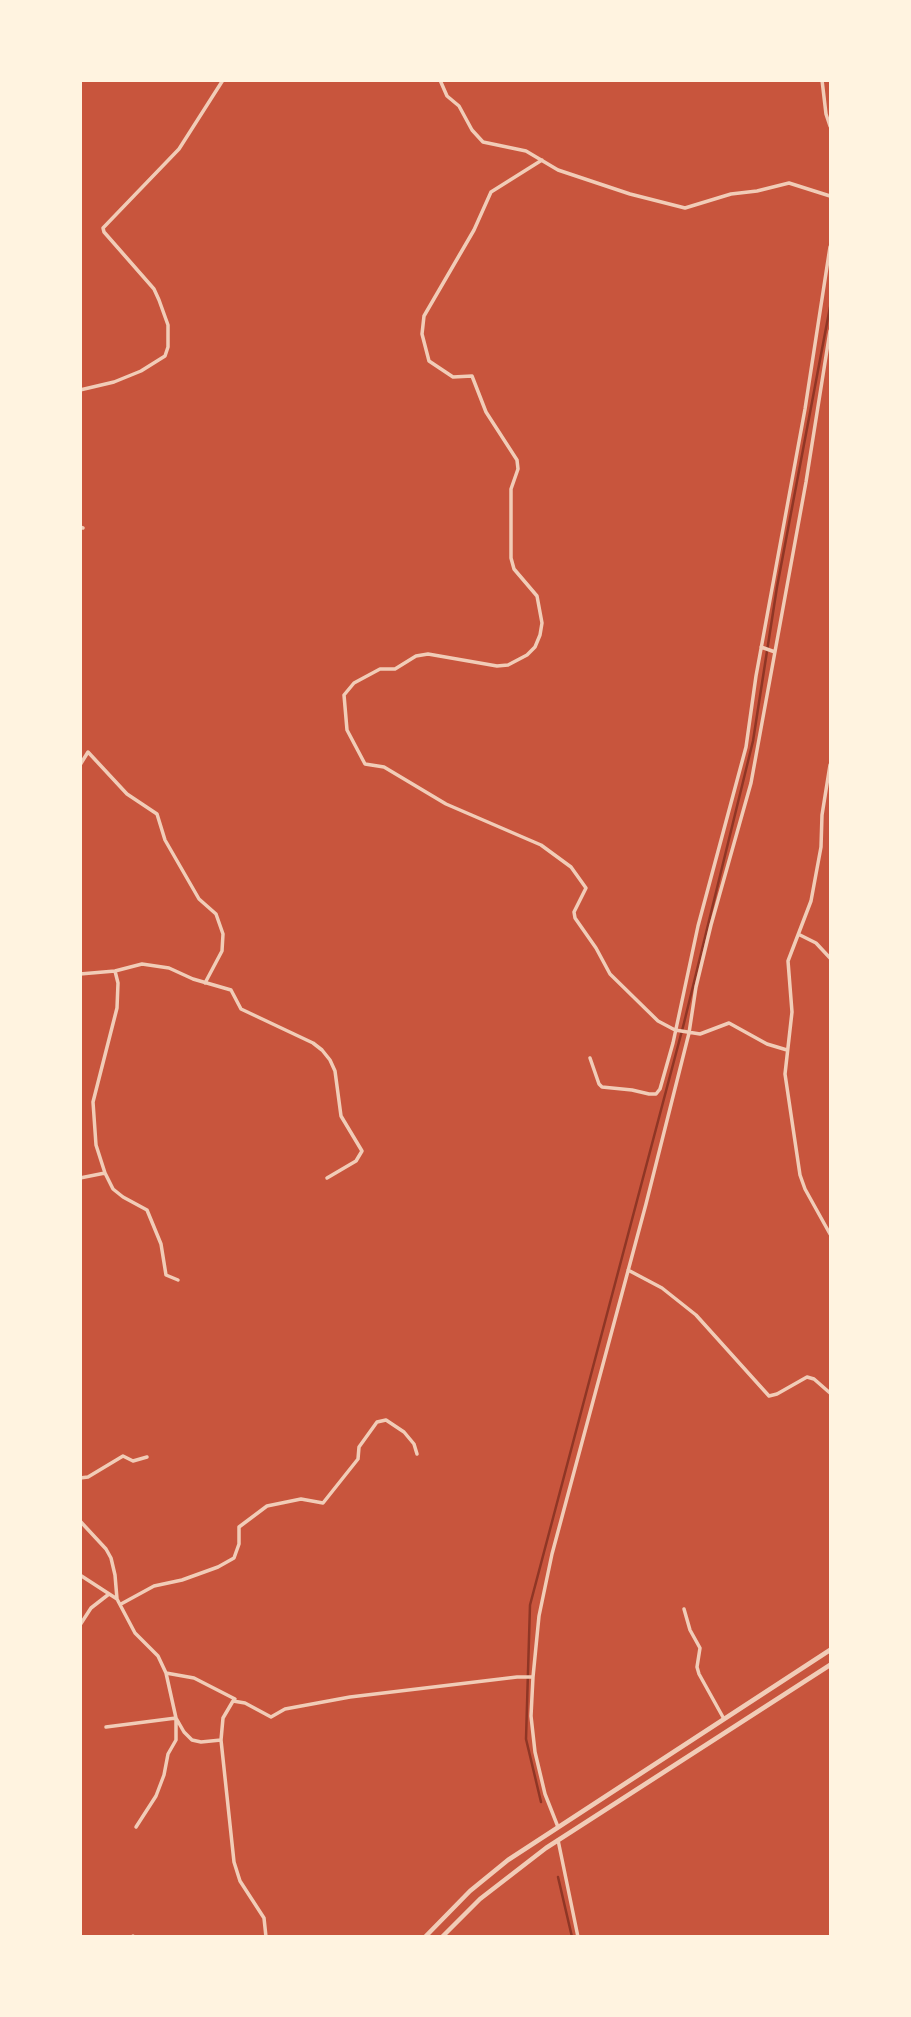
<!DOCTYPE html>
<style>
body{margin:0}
#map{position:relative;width:911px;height:2017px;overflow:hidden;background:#c8553d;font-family:"PT Serif",serif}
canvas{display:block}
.frame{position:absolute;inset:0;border:82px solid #fff3e0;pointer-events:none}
</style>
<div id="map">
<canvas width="911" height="2017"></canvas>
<div class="frame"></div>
</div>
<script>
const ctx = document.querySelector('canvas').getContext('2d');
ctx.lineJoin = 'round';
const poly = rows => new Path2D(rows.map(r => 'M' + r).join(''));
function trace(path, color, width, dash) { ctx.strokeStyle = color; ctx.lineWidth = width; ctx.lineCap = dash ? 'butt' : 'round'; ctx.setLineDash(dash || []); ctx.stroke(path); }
trace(poly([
 [541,1802,526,1739,530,1605,684,1023,753,741,777,587,830,307],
 [558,1877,572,1937]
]), '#8f3625', 2.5);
trace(poly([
 [440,80,447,96,459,106,472,130,483,142,526,151,558,170,630,194,685,208,731,194,757,191,789,183,830,196],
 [822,80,826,114,830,126],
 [542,160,491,192,474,230,424,316,422,334,429,361,453,377,472,376,486,412,517,460,518,469,511,489,511,558,514,569,537,596,542,623,540,635,535,647,527,655,508,665,497,666,428,654,416,656,395,669,380,669,354,683,344,695,347,730,365,764,384,767,446,804,541,845,571,867,586,888,574,912,575,918,596,948,610,974,658,1021,675,1030,700,1034,729,1023,767,1044,787,1050],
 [80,390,114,382,141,371,165,356,168,347,168,325,159,300,154,289,104,232,103,228,179,149,223,80],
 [80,527,83,528],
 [761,647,775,652],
 [80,765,88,752,127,794,157,814,165,840,199,899,216,914,223,934,222,951,205,983],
 [830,765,822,815,821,847,811,901,788,961,792,1012,785,1074,800,1175,805,1189,830,1234],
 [800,935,816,943,830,958],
 [115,971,118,983,117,1008,93,1102,96,1145,105,1173,113,1189,123,1197,147,1210,161,1244,166,1275,178,1280],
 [80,974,115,971,142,964,169,968,193,979,231,990,241,1009,313,1043,322,1050,330,1060,335,1071,341,1116,362,1151,356,1161,327,1178],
 [590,1058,599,1084,602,1087,632,1090,649,1094,656,1094,660,1089,673,1043,698,926,746,747,756,676,805,409,830,247],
 [80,1178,105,1173],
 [628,1270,662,1288,696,1315,769,1396,777,1394,807,1377,814,1379,830,1393],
 [80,1478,88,1477,123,1456,133,1461,147,1457],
 [80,1521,106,1549,111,1558,115,1575,117,1599],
 [80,1575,117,1599,135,1633,158,1656,166,1673,176,1718,176,1740,168,1754,164,1775,156,1796,136,1827],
 [121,1604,154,1586,182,1580,218,1567,234,1558,239,1544,239,1527,267,1506,301,1499,323,1503,358,1459,359,1447,377,1422,386,1420,404,1432,414,1444,417,1454],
 [684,1609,690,1630,700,1648,697,1667,699,1674,724,1719],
 [80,1625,91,1608,109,1594],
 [166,1673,194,1678,235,1699],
 [533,1677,539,1616,552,1554,646,1204,689,1033,696,987,711,925,751,783,806,482,830,331],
 [106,1727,176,1718,184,1732,192,1740,201,1742,221,1740],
 [558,1840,578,1937],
 [133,1936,133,1937],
 [266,1937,264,1918,240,1881,234,1862,221,1740,223,1718,233,1701,245,1703,271,1717,285,1709,350,1697,517,1677,533,1677,531,1716,535,1752,545,1794,558,1827]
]), '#f1ccb7', 3.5);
trace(poly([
 [425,1937,470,1891,508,1860,830,1650],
 [442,1937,480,1899,546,1848,830,1665]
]), '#f1ccb7', 4.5);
</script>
